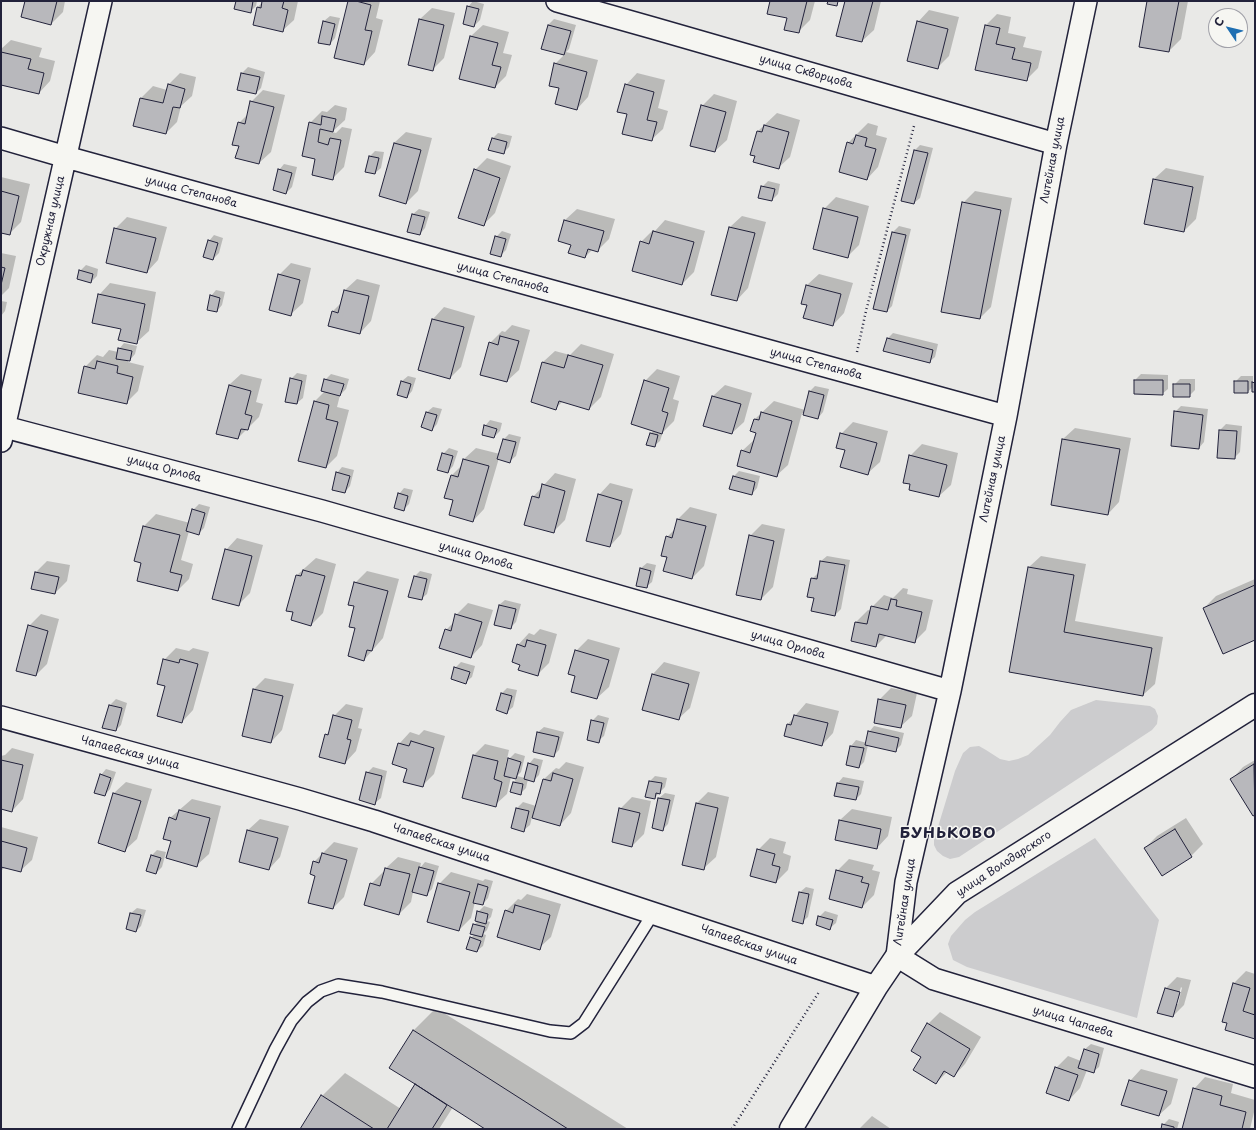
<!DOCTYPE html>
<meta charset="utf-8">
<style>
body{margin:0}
#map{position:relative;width:1256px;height:1130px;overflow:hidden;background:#e9e9e7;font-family:"Playpen Sans",sans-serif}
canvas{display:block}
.frame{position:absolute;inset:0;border:2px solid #22223b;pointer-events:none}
.north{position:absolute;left:1208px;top:8px;width:40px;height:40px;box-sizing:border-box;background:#f6f6f2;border:1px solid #a1a1a9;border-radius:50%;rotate:305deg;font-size:11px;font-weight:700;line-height:16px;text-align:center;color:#22223b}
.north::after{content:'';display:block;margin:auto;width:14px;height:18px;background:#1f6fb2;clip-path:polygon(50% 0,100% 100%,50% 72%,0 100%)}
</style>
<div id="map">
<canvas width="1256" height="1130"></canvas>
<div class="frame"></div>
<div class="north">С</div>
</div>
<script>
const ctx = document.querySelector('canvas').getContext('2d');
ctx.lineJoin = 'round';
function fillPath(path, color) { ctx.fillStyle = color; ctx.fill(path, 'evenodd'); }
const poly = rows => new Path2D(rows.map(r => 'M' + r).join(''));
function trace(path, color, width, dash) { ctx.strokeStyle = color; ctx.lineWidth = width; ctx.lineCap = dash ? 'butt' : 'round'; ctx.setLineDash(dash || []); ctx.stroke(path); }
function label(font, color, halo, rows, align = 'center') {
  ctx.font = font + ' "Playpen Sans",sans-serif'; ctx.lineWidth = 3; ctx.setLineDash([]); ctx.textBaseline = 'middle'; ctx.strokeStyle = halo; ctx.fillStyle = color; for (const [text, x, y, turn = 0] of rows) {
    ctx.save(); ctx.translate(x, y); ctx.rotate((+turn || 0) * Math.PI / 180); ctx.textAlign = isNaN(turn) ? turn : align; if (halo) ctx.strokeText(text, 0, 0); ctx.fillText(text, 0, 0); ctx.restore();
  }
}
fillPath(poly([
 [1096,700,1150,706,1155,709,1158,716,1157,724,1152,730,959,857,950,859,943,856,937,851,934,845,934,840,955,771,963,753,970,747,979,746,986,750,1000,759,1009,761,1018,759,1028,755,1050,735,1060,722,1071,710],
 [1095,838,1159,920,1137,1018,967,967,953,960,948,944,951,936,965,920,975,912]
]), '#ccccce');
fillPath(poly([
 [26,1,65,1,63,12,51,24],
 [237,1,257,1,256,6,250,12],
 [263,1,298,1,294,20,282,31,258,7],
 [349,1,380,1,376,18,383,20,375,52,364,64],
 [473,1,484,4,480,20,474,26,468,7],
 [771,1,815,1,810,20,798,32,788,18],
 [846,1,881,1,874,30,862,41],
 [1148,1,1188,1,1181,39,1169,51],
 [432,8,455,13,444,58,432,70,409,64,420,19],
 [929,10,959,17,949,56,937,68,918,22],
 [997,14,1011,17,1008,33,1026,37,1023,47,1042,51,1038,68,1026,80,976,69,986,25],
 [330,16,340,18,335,38,330,44,324,21],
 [554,19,576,25,569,49,566,52,598,60,588,97,577,109,560,88,555,64,564,55,542,49,548,25],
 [483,25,509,32,503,53,512,55,506,76,495,87,471,36],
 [11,40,42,48,39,57,55,61,50,81,39,93,1,84,1,49],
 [248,67,265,72,261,88,256,93,238,89,242,73],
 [180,73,196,77,192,96,181,106,177,122,166,133,134,125,141,98,153,86,167,90,168,85],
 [637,73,665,80,658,108,668,111,663,129,651,140,628,114,626,85],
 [263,90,285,95,271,152,259,163,240,146,239,123,248,114,251,102],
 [714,94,737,101,727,140,715,151,702,106],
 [335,105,347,108,345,120,332,132,336,133,342,127,352,129,344,167,332,179,316,159,310,123,322,111,327,112],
 [777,113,800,120,790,157,778,168,756,156,758,131],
 [868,123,878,126,876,135,887,138,878,167,867,179,848,143],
 [406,132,432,138,418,191,406,203,394,143],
 [498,133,512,136,509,147,503,153,493,138],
 [920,145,933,148,920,198,914,203,915,150],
 [375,151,384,152,381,168,375,173,370,156],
 [487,158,511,166,495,213,483,225,475,170],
 [284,164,297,167,292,187,286,193,279,170],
 [1166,168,1204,176,1196,219,1184,231,1154,179],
 [1,177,30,184,21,222,9,234,1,232],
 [768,181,780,184,778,194,772,200,762,187],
 [975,191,1012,198,991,307,980,318,963,203],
 [836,197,869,206,859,245,847,257,824,209],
 [419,209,430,212,425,228,420,234,409,231,413,214],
 [577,209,615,219,609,239,597,251,593,249,585,257,572,244,560,241,565,220],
 [742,216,766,222,748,288,737,300,712,294,730,227],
 [127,217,167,227,158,260,147,272,115,229],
 [665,220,705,231,694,272,682,284,641,242,653,230,655,231],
 [899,226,911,229,892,306,887,311,875,308,893,232],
 [502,231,511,234,506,250,500,256,496,237],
 [214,235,223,238,219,253,213,259,209,241],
 [1,253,16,256,9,288,1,296],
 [291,263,311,268,303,303,291,314,279,275],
 [86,265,98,269,97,276,91,282,80,271],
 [819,274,853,283,844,313,833,325,808,304,807,285],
 [357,279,380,285,371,321,360,333,333,311,342,302,345,290],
 [110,283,156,292,149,331,137,342,122,328,99,295],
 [216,290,225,292,222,305,217,311,211,296],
 [1,301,7,302,5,311,1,316],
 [444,307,475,316,461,367,450,378,419,370,433,319],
 [512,325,530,330,519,370,507,381,490,343,502,331,505,332],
 [893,333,938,344,935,357,929,362,888,338],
 [124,343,137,346,135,354,130,360,128,360,128,362,144,366,138,391,126,403,85,367,97,355,103,357,109,350,118,352,119,349],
 [581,344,614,354,601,397,589,409,563,401,556,408,532,402,543,362,555,351,570,355],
 [657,369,680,376,673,399,679,401,674,421,663,432,660,441,654,446,651,433,654,430,645,381],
 [297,373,307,375,303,398,297,403,291,379],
 [241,374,262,379,256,402,263,404,259,417,238,438,229,385],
 [331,374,349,379,346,389,340,395,337,407,349,410,337,456,326,467,314,402,325,391,325,380],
 [1141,374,1168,375,1168,389,1162,394,1135,380],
 [408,376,416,378,412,391,407,397,402,381],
 [1241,376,1253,376,1253,383,1255,381,1255,391,1253,386,1248,392,1235,382],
 [1180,379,1195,379,1195,390,1189,396,1174,385],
 [725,385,752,393,744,422,732,433,705,425,713,396],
 [815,386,829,389,823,412,818,418,802,413,788,465,776,476,742,451,755,439,757,432,752,430,755,419,774,401,805,410,810,391],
 [1181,406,1208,409,1204,442,1199,448,1175,412],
 [433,407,442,409,437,424,432,430,423,427,427,412],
 [490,420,502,423,500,431,494,437,485,426],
 [853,422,888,431,880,462,868,473,846,450,841,434],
 [1226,424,1242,426,1240,452,1234,458,1218,457,1220,430],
 [1075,428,1131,438,1119,502,1108,514,1063,439],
 [509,434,521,437,516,456,510,461,499,458,484,509,473,521,454,500,452,475,462,465,464,459,476,448,500,454,504,439],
 [922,444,958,453,951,485,939,496,911,483,910,456],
 [449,448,458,451,453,466,448,472,443,454],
 [342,467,354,470,350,486,345,492,337,473],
 [739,471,760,476,757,488,752,494,734,476],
 [555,473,576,479,565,520,553,532,533,497],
 [610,483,633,489,621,534,610,546,599,495],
 [404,488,413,490,409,504,403,510,399,494],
 [199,504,210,507,204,528,198,534,189,531,181,560,193,564,189,579,178,590,143,562,135,560,144,526,156,514,190,523,193,510],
 [690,507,717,514,704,566,692,578,668,557,667,537,676,528,678,519],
 [762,524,785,529,773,587,761,599,750,536],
 [237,538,263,545,250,593,238,605,226,550],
 [827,556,850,560,841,609,835,615,815,597,812,579,818,573,819,573,821,561],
 [1041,556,1086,564,1075,621,1163,637,1155,684,1143,695,1010,671,1029,567],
 [316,558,336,564,323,613,311,625,294,612,297,575],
 [47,561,70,565,67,581,55,593,36,572],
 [647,563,656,565,652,582,646,587,641,568],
 [367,571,399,579,383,638,364,660,356,628,355,583],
 [420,571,432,574,427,594,421,599,410,596,415,576],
 [1255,579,1255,639,1204,608,1216,596],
 [903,588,908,589,907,594,933,600,926,630,915,641,887,635,876,646,852,640,856,622,868,610,871,611,872,607,884,595,893,598],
 [505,600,521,604,516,622,510,628,499,605],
 [468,603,493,610,482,645,471,657,446,630,455,621,456,615],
 [41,614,59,619,47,664,36,675,29,626],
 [540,629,557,634,549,663,537,675,521,664,518,645,529,633,534,635],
 [588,639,620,648,609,687,597,698,576,675,576,651],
 [176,648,189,651,193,648,209,652,193,710,182,722,166,685,164,660],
 [461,662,475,666,472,677,466,682,455,668],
 [664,662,700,672,690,708,678,719,643,710,653,674],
 [265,678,294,684,282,730,271,742,254,689],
 [507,688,517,690,513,707,507,712,502,693],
 [891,688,917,693,912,716,900,727,879,700],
 [116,699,127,703,121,725,116,730,104,727,110,705],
 [806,703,839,711,833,733,822,745,788,724],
 [346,704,363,708,358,728,362,729,356,751,345,763,326,735,331,730,334,716],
 [598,715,609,718,604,736,598,741,592,721],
 [874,726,904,733,901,745,895,751,868,745,864,762,859,767,847,765,851,746,856,740,867,743,869,732],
 [544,727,564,732,559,750,553,756,538,732],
 [424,730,445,736,434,774,422,786,399,744,410,732,419,735],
 [485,744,509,750,505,768,507,768,509,759,515,753,525,756,521,772,517,776,525,778,529,764,534,758,543,760,539,775,533,781,528,779,526,788,520,794,514,782,517,778,511,777,507,794,495,805,474,755],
 [12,748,34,754,23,799,12,811,1,808,1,756,5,755],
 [1255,760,1255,814,1253,815,1232,779,1243,767],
 [566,762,584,767,571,813,560,825,532,817,530,825,524,830,513,828,517,808,523,802,536,806,544,779,556,768,559,769],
 [373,767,387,771,381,798,375,803,367,773],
 [106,769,116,772,110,789,105,795,101,775],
 [655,776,667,778,665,787,654,798,650,781],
 [843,777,864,781,861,794,856,799,835,795,838,783],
 [126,782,152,789,137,839,125,850,99,843,114,793],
 [708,792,729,797,716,857,704,868,697,803],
 [665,793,675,795,668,824,663,829,659,798],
 [632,797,651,801,644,834,632,846,620,809],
 [192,799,221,806,209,854,197,865,172,841,170,818],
 [852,809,892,817,888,836,877,848,836,839,840,820],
 [1186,818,1203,844,1191,856,1145,848,1157,836],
 [260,819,289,826,280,857,269,869,248,830],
 [1,827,38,837,32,860,20,871,5,867,1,871],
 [770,838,786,842,783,853,791,856,788,870,776,882,758,850],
 [334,842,358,848,344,897,333,908,316,875,314,862],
 [157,850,166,852,162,867,156,873,152,855],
 [398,857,421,863,420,868,425,862,439,866,432,889,426,895,413,892,411,902,399,914,371,884,383,872,385,873,386,868],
 [849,859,874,865,872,870,880,872,874,895,862,907,837,871],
 [451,872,483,881,485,879,493,881,488,898,483,904,475,902,471,918,459,930,439,884],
 [806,887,814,889,808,917,802,922,793,920,800,892],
 [527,894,561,904,551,937,539,948,506,911,518,899,521,900],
 [484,906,493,909,491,917,487,921,490,922,487,930,483,934,486,935,483,946,477,951,471,938,475,934,474,925,478,921,478,912],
 [137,908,146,910,141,926,136,931,131,913],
 [825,911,838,915,836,923,830,928,819,917],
 [1246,971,1255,974,1255,1038,1228,1022,1223,1021,1234,983],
 [1177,977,1191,980,1184,1005,1173,1016,1166,988],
 [1181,987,1182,988,1178,1004,1176,1004],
 [436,1008,628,1129,487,1129,453,1107,439,1129,301,1129,322,1096,345,1073,401,1109,416,1084,413,1031],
 [940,1012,981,1037,965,1064,954,1076,947,1072,936,1083,922,1056,928,1024],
 [1091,1044,1104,1048,1099,1067,1093,1072,1087,1070,1080,1088,1069,1100,1056,1068,1068,1056,1081,1061,1085,1049],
 [1141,1069,1178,1079,1171,1104,1159,1115,1130,1081],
 [1205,1077,1233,1084,1231,1093,1255,1100,1255,1108,1250,1129,1183,1129,1194,1089],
 [872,1116,891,1129,859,1129],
 [1169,1119,1179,1122,1177,1129,1162,1129,1163,1125]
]), '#0003');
const building = poly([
 [25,1,57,1,51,25,21,17,25,1],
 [236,1,253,1,251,13,234,9,236,1],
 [262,1,284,1,282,8,288,10,283,32,253,25,257,7,261,8,262,1],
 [348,1,356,1,371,5,365,30,372,31,364,65,334,58,348,1],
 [770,1,807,1,799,33,784,30,787,18,767,14,770,1],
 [828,1,838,1,837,6,827,4,828,1],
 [845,1,873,1,862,42,836,36,845,1],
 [1147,1,1179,1,1169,52,1139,47,1147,1],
 [467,6,479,9,474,27,463,24,467,6],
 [419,19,444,25,433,71,408,65,419,19],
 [323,21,335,24,330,45,318,43,323,21],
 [917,21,948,29,938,69,907,61,917,21],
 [548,25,571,31,564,55,541,49,548,25],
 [985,25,1000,28,996,44,1015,48,1012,59,1031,63,1027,81,975,70,985,25],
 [470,36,498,43,492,65,501,67,495,88,459,79,470,36],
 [1,52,31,59,28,69,44,73,39,94,1,85,1,52],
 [554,63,587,72,577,110,555,104,559,88,549,86,554,63],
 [241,73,260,77,256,94,237,90,241,73],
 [168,84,185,89,180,108,173,107,166,134,133,126,140,98,163,103,168,84],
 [625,84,654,92,647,120,657,122,652,141,622,134,627,114,617,112,625,84],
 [250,101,274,107,259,164,235,158,239,146,232,145,238,122,245,124,250,101],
 [701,105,726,112,715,152,690,146,701,105],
 [322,116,336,119,333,132,320,129,318,142,328,145,330,138,341,140,333,180,312,175,315,159,302,156,309,122,321,125,322,116],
 [764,125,789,132,779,169,753,162,755,156,750,155,757,131,762,132,764,125],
 [856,135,867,138,865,146,876,149,867,180,839,172,847,142,853,144,856,135],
 [492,138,507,142,504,154,488,150,492,138],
 [394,143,421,150,406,204,379,196,394,143],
 [914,150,928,153,914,204,901,201,914,150],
 [369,156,379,158,375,174,365,172,369,156],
 [278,169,292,173,286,194,273,190,278,169],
 [474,169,500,178,484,226,458,218,474,169],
 [1153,179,1193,187,1184,232,1144,224,1153,179],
 [761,186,775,189,772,201,758,198,761,186],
 [1,191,19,196,10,235,1,233,1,191],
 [962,202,1001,210,980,319,941,312,962,202],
 [823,208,858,217,848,258,813,249,823,208],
 [412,214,425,217,420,235,407,232,412,214],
 [564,220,604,231,598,252,588,249,585,258,568,253,571,245,558,241,564,220],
 [729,227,755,233,737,301,711,295,729,227],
 [114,228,156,238,147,273,106,263,114,228],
 [653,231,694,242,682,285,632,271,640,241,649,244,653,231],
 [892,232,906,235,887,312,873,309,892,232],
 [495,236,506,239,501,257,490,254,495,236],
 [208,240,218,243,213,260,203,257,208,240],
 [1,267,5,268,1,285,1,267],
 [79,270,93,274,91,283,77,279,79,270],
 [278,274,300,280,291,316,269,310,278,274],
 [806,285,841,294,833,326,803,318,807,305,801,304,806,285],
 [344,290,369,296,360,334,328,326,332,311,338,313,344,290],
 [98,294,145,304,137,344,118,340,121,329,92,323,98,294],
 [210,295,220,298,217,312,207,310,210,295],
 [432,319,464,327,450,379,418,370,432,319],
 [500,336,519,341,507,382,480,375,489,342,498,345,500,336],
 [887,338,933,350,930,363,883,351,887,338],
 [118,348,132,351,130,361,116,359,118,348],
 [568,355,603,365,589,410,559,401,556,410,531,402,542,362,564,368,568,355],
 [97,361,118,366,117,373,133,377,127,404,78,393,84,366,95,369,97,361],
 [290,378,302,381,297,404,285,402,290,378],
 [324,379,344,384,340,396,321,391,324,379],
 [644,380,669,388,662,411,668,413,662,434,631,424,644,380],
 [1134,380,1163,380,1163,395,1134,394,1134,380],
 [401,381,411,384,407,398,397,395,401,381],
 [1234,381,1248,381,1248,393,1234,393,1234,381],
 [1252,382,1255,383,1255,392,1252,392,1252,382],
 [1173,384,1190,384,1190,397,1173,397,1173,384],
 [229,385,251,391,245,414,252,416,248,430,241,429,238,439,216,434,229,385],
 [809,391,824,395,818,419,803,415,809,391],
 [712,396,741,404,732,434,703,426,712,396],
 [314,401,329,405,326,419,338,422,326,468,298,461,314,401],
 [1174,411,1203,415,1199,449,1171,446,1174,411],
 [426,412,437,415,432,431,421,427,426,412],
 [761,412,792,421,777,477,737,466,741,450,750,453,756,433,750,431,754,419,759,420,761,412],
 [484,425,497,429,494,438,482,435,484,425],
 [1219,430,1237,431,1235,459,1217,458,1219,430],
 [650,433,658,435,655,447,646,445,650,433],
 [840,433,877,443,868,475,840,467,845,450,836,448,840,433],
 [503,439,516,442,510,463,497,459,503,439],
 [1062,439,1120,449,1108,515,1051,505,1062,439],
 [442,453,453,456,448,473,437,470,442,453],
 [909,455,947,465,939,497,909,490,910,484,903,483,909,455],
 [463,459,489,466,473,522,449,515,453,500,444,498,451,475,458,477,463,459],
 [336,472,350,476,345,493,332,490,336,472],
 [733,476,755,482,752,495,729,489,733,476],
 [542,484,565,491,554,533,524,525,532,496,539,498,542,484],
 [398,493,408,496,404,511,394,508,398,493],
 [598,494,622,501,610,547,586,541,598,494],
 [192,509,205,513,199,535,186,531,192,509],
 [677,519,706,526,692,579,663,571,667,557,661,556,666,536,672,538,677,519],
 [143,526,180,535,170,572,182,575,178,591,137,581,141,563,134,561,143,526],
 [749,535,774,541,761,600,736,595,749,535],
 [225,549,252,556,239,606,212,599,225,549],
 [820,561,845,565,835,616,811,611,814,598,807,597,811,578,817,579,820,561],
 [1028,567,1074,575,1064,632,1152,648,1143,696,1009,672,1028,567],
 [640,568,651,571,647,588,636,586,640,568],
 [303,570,325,576,311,626,291,620,293,612,286,611,296,575,301,576,303,570],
 [35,572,59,577,55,594,31,589,35,572],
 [414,576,427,579,422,600,408,597,414,576],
 [354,582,388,591,372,651,367,650,364,661,348,656,355,628,349,627,354,606,348,605,354,582],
 [1255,585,1255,640,1223,654,1203,608,1255,585],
 [891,599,897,600,896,606,922,612,915,643,879,634,876,647,851,641,855,622,867,624,871,606,888,610,891,599],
 [499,605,516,609,511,629,494,625,499,605],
 [455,614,482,622,471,658,439,648,445,629,451,631,455,614],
 [28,625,48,631,36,676,16,671,28,625],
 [527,640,546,645,538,676,518,670,520,665,512,662,517,644,525,647,527,640],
 [575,650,609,660,597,699,571,692,575,676,568,674,575,650],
 [163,659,179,663,180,659,198,664,182,723,157,716,165,686,157,684,163,659],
 [454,667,470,672,466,684,451,679,454,667],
 [652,674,689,684,679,720,642,710,652,674],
 [253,689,283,696,271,743,242,736,253,689],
 [501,693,512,696,507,714,496,710,501,693],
 [878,699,906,705,901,728,874,723,878,699],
 [109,705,122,708,116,731,102,728,109,705],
 [333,715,352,720,347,739,351,740,345,764,319,757,325,734,328,735,333,715],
 [794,715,828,723,822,746,784,736,787,724,791,725,794,715],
 [591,720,604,723,599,743,587,740,591,720],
 [868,731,899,738,896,752,865,745,868,731],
 [537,732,559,737,554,757,533,752,537,732],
 [411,741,434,748,423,787,403,782,407,769,392,764,398,743,409,746,411,741],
 [850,746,864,748,859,768,846,765,850,746],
 [473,755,498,761,494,779,502,782,496,807,462,798,473,755],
 [508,758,521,762,516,779,504,776,508,758],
 [1,760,23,765,12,812,1,809,1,760],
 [528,763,538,766,534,782,524,779,528,763],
 [1254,764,1255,815,1253,816,1230,779,1254,764],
 [366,772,382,776,375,805,359,800,366,772],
 [553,773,573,779,560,826,532,818,543,779,551,781,553,773],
 [100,774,111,778,105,796,94,793,100,774],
 [649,781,662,783,660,794,656,793,655,799,645,797,649,781],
 [513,782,523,784,521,795,510,792,513,782],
 [837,783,859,787,856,800,834,796,837,783],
 [113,793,141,801,125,852,98,843,113,793],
 [658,798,670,800,663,831,652,828,658,798],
 [696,803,718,808,704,870,682,865,696,803],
 [516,808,529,811,524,832,511,828,516,808],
 [619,808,640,813,632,847,612,842,619,808],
 [179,810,210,818,197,867,166,858,171,841,163,839,169,817,176,820,179,810],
 [839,820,881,829,877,849,835,840,839,820],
 [1175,829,1192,857,1162,876,1144,848,1175,829],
 [247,830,278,838,269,870,239,862,247,830],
 [1,841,27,848,21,872,1,867,1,841],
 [757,849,775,854,772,865,780,867,776,883,750,876,757,849],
 [322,853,347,860,333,909,308,903,315,876,310,874,313,861,319,863,322,853],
 [151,855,161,858,156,874,146,871,151,855],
 [419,867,434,871,427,896,412,892,419,867],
 [385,868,410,874,399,915,364,905,370,883,380,886,385,868],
 [836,870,863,877,861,882,869,884,862,908,829,899,836,870],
 [438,883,470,892,459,931,427,922,438,883],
 [478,884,488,887,483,905,473,903,478,884],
 [799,892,809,894,803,924,792,921,799,892],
 [515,905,550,915,540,950,497,937,505,910,513,913,515,905],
 [477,911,488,914,486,924,475,921,477,911],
 [130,913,141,915,136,932,126,929,130,913],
 [818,916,833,920,830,930,816,925,818,916],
 [473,924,485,927,482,937,470,934,473,924],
 [470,937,481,941,477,952,466,949,470,937],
 [1233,983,1250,988,1243,1011,1255,1015,1255,1039,1225,1030,1227,1023,1222,1022,1233,983],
 [1165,988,1180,992,1173,1017,1157,1013,1165,988],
 [927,1023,970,1049,954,1077,944,1071,936,1084,913,1070,921,1057,911,1051,927,1023],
 [413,1030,568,1129,485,1129,415,1084,389,1068,413,1030],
 [1084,1049,1099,1054,1094,1073,1078,1068,1084,1049],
 [1055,1067,1078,1075,1069,1101,1046,1093,1055,1067],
 [1129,1080,1167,1091,1159,1116,1121,1105,1129,1080],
 [415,1084,447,1105,432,1129,387,1129,415,1084],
 [1193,1088,1222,1096,1220,1105,1246,1112,1242,1129,1182,1129,1193,1088],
 [321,1095,374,1129,300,1129,321,1095],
 [1162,1124,1174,1127,1174,1129,1161,1129,1162,1124]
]);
fillPath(building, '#b8b8bc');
trace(building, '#22223b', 1);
const service = poly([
 [238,1129,275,1050,291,1021,307,1002,321,991,338,985,382,992,550,1031,571,1033,584,1023,654,912]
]);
const minor = poly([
 [557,1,653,28,1056,144],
 [1086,1,1056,144,1006,416,950,691,906,882,897,956,934,979,1255,1077],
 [1,138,66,157,1006,416],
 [1,426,322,511,950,691],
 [1,441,101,1],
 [1,717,300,799,374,821,876,987]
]);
const secondary = poly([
 [791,1129,876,987,897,956,957,893,1255,705]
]);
trace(service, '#22223b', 14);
trace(minor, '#22223b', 24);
trace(secondary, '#22223b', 25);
trace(poly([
 [857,352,866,311,914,126],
 [732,1129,819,992]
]), '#22223b', 2.5, [1, 3]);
trace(service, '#f6f6f2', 11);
trace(minor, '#f6f6f2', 21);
trace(secondary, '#f6f6f2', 22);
label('11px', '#22223b', '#f6f6f2', [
 ["улица Скворцова",806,72,16],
 ["Литейная улица",1053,160,-79],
 ["улица Степанова",191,192,15],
 ["Окружная улица",51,221,-77],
 ["улица Степанова",503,278,15],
 ["улица Степанова",816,364,15],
 ["улица Орлова",164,469,15],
 ["Литейная улица",993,479,-78],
 ["улица Орлова",476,556,16],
 ["улица Орлова",788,645,16],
 ["Чапаевская улица",130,753,15],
 ["Чапаевская улица",441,843,18],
 ["улица Володарского",1004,864,-33],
 ["Литейная улица",905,902,-81],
 ["Чапаевская улица",749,945,19],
 ["улица Чапаева",1073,1022,17]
]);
ctx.letterSpacing = '1px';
label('bold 15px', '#22223b', '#f6f6f2', [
 ["БУНЬКОВО",948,834]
]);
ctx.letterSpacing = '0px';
</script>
